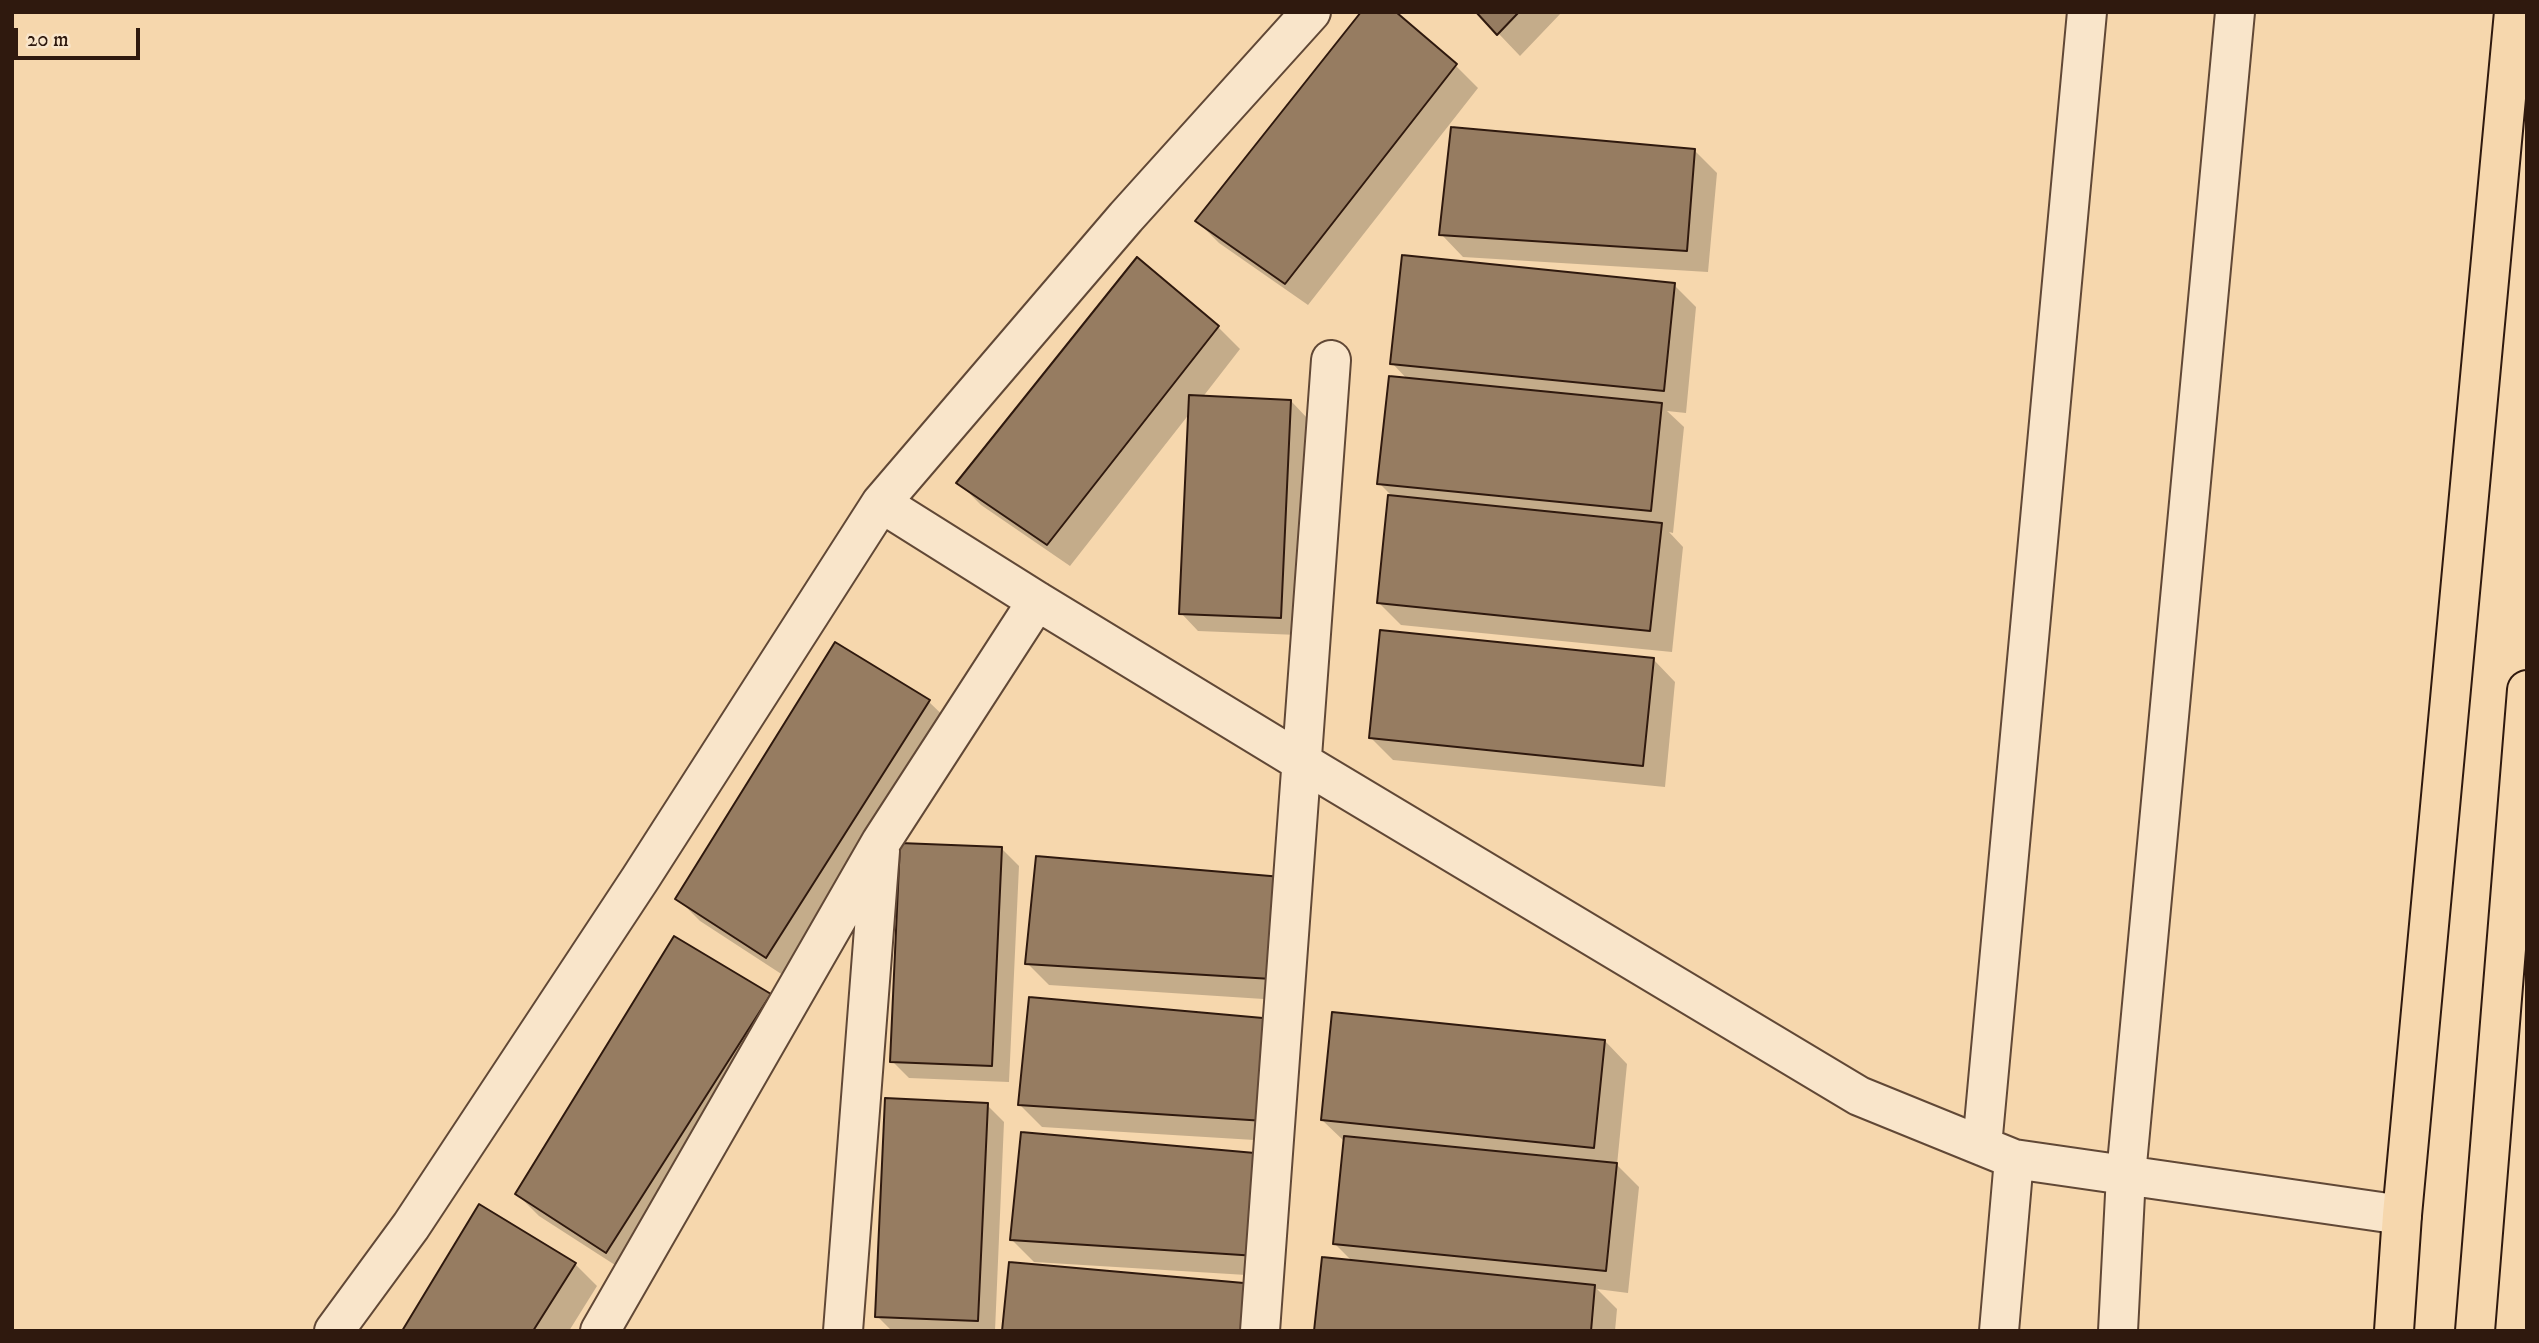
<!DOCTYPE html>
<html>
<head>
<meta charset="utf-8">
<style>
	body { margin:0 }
	#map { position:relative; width:2539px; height:1343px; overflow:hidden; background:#f6d7ad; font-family:"IM FELL DW Pica",serif }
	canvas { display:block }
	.frame { position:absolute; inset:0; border:14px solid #2f190e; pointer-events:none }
	.scale { position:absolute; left:14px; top:28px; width:126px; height:32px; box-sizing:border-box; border:4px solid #2f190e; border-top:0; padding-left:9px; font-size:21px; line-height:24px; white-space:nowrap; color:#2f190e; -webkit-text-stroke:5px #f9e5ca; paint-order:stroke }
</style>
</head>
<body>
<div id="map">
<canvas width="2539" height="1343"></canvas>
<div class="frame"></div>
<div class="scale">20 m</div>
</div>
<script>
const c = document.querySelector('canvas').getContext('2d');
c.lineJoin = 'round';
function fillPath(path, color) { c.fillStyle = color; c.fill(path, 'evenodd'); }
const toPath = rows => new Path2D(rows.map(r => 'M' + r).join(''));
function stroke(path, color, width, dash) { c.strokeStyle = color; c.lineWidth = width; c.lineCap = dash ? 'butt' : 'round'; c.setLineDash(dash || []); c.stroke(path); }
const shadow = toPath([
	[1393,12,1456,66,1478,88,1308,305,1219,243,1197,221],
	[1478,12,1562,12,1520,56],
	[1694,150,1717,173,1708,272,1463,257,1441,234],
	[1674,285,1696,307,1686,413,1667,411,1684,427,1673,533,1669,532,1683,547,1672,652,1401,625,1379,603,1394,498,1379,483,1408,380,1392,363],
	[1218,327,1240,349,1202,398,1291,401,1308,419,1298,635,1198,631,1181,613,1190,413,1070,566,981,505,959,483],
	[835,644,929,702,952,724,789,979,700,921,678,899],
	[1653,659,1675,682,1665,787,1393,760,1371,738],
	[1002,849,1019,866,1009,1082,909,1078,892,1061],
	[1281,879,1294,1001,1049,985,1027,963],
	[769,995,792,1018,629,1274,539,1216,517,1194],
	[1273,1020,1287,1142,1042,1127,1020,1105],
	[1605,1041,1627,1064,1617,1165,1639,1187,1628,1293,1597,1289,1617,1309,1615,1331,1316,1331,1353,1262,1334,1243,1345,1142,1322,1120],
	[987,1105,1004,1122,995,1331,892,1331,877,1316],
	[1266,1156,1279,1277,1034,1262,1012,1240],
	[575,1264,597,1286,569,1331,404,1331]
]);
const building = toPath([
	[1361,12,1396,12,1457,64,1285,284,1195,221,1361,12],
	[1476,12,1519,12,1497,35,1476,12],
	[1451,127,1695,149,1687,251,1439,235,1451,127],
	[1402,255,1675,283,1664,391,1390,364,1402,255],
	[1137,257,1219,326,1047,545,956,483,1137,257],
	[1389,376,1662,403,1651,511,1377,484,1389,376],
	[1189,395,1291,400,1281,618,1179,614,1189,395],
	[1388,495,1662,523,1650,631,1377,603,1388,495],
	[1380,630,1654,658,1643,766,1369,738,1380,630],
	[835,642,930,700,766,958,675,899,835,642],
	[900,843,1002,847,992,1066,890,1062,900,843],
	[1036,856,1282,877,1272,979,1025,964,1036,856],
	[674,936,771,994,606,1253,515,1194,674,936],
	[1029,997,1274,1019,1265,1121,1018,1105,1029,997],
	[1332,1012,1605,1040,1594,1148,1321,1120,1332,1012],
	[885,1098,988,1103,978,1321,875,1317,885,1098],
	[1021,1132,1266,1154,1257,1256,1010,1240,1021,1132],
	[1344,1136,1617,1163,1606,1271,1333,1244,1344,1136],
	[479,1204,576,1263,533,1331,402,1331,479,1204],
	[1322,1257,1595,1285,1591,1331,1314,1331,1322,1257],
	[1009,1262,1255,1284,1250,1331,1002,1331,1009,1262]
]);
const minor = toPath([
	[881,503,1037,601,1300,761,1859,1096,2014,1159,2402,1215],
	[1982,1146,2087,12],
	[334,1331,411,1226,640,879,881,503,1126,217,1311,12],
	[600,1331,881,842,1037,601],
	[843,1331,880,851],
	[1260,1331,1331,360],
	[1999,1331,2014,1159],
	[2118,1331,2126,1175,2235,12]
]);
const highway = toPath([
	[2394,1331,2402,1215,2514,12],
	[2475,1331,2527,690]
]);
fillPath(shadow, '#0003');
fillPath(building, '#967c61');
stroke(building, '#2f190e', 2);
stroke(minor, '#614836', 42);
stroke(highway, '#2f190e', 42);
stroke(minor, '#f9e5ca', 38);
stroke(highway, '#f6d7ad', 38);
</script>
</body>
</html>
